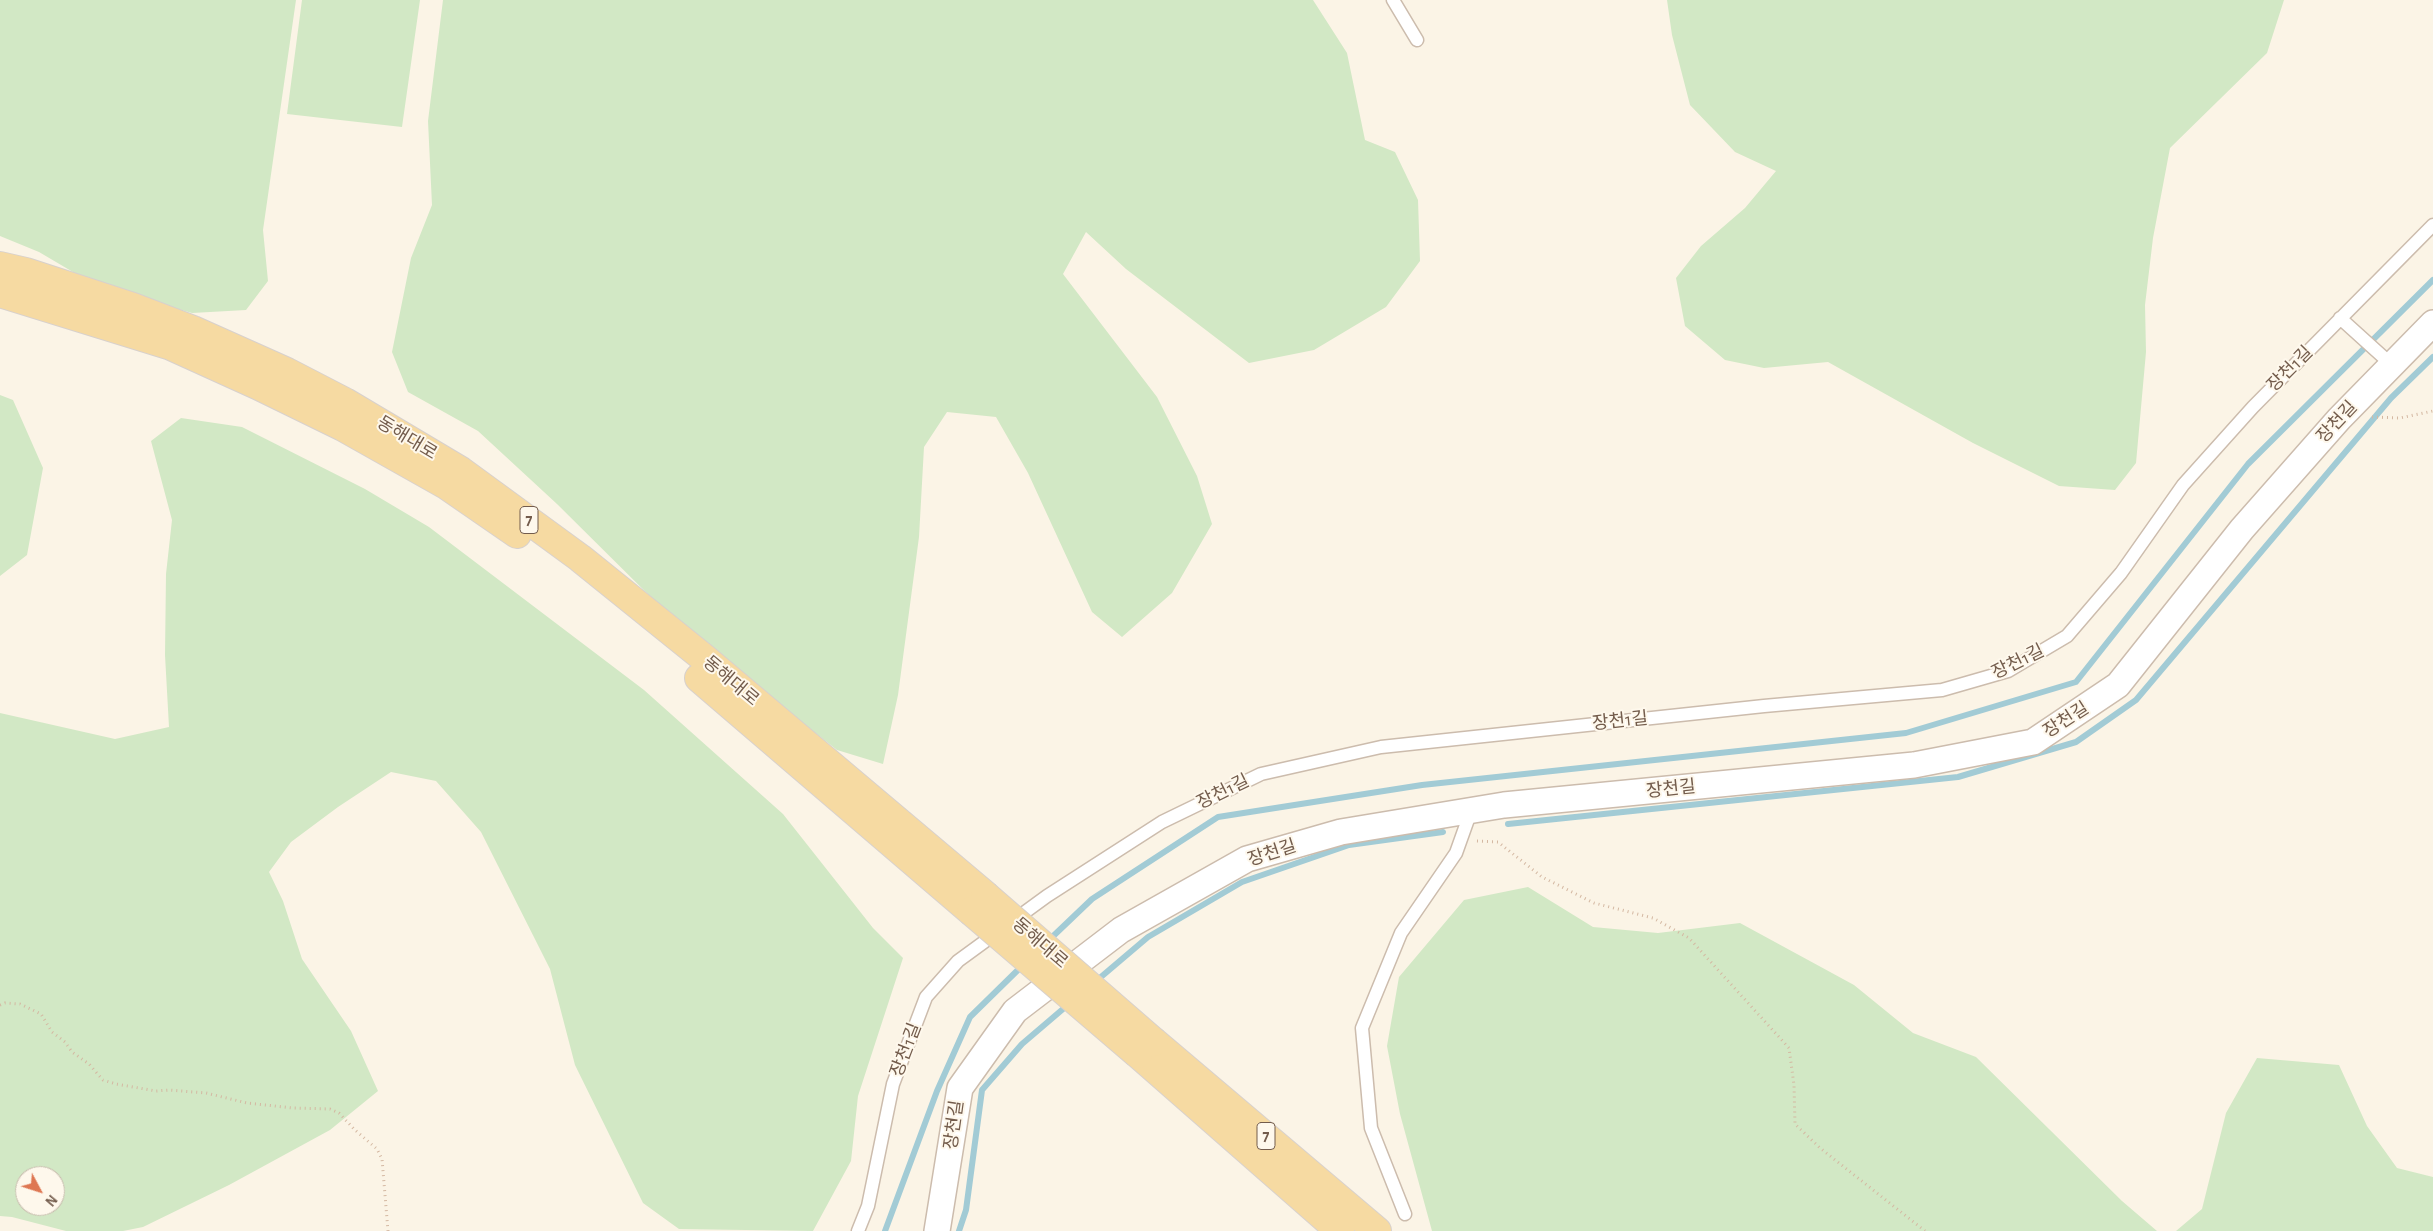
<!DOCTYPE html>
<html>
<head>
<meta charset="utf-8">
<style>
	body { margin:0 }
	#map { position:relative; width:2433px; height:1231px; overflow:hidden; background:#fbf4e6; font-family:"Alegreya Sans",sans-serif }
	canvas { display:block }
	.north { position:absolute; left:15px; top:1166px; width:50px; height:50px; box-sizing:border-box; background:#fef8ec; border:1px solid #c6baac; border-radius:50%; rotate:130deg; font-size:14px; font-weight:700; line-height:20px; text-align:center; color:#735c4c }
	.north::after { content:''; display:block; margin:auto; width:18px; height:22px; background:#de7752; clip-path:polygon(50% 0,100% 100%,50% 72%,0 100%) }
</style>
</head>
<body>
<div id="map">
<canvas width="2433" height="1231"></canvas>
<div class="north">N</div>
</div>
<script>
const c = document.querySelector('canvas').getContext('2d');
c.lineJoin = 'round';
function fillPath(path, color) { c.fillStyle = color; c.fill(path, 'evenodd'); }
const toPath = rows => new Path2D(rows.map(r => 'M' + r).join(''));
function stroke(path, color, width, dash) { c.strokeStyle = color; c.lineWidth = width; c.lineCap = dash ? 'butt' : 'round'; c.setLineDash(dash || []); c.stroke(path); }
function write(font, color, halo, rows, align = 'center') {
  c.font = font + ' "Alegreya Sans","Noto Sans KR",sans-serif'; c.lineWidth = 4; c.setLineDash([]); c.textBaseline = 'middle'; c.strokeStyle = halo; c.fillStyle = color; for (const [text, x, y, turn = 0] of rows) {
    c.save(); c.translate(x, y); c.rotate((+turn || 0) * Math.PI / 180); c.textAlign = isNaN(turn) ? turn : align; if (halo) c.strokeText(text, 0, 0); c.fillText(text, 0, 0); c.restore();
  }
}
const green = toPath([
	[0,0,296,0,263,230,268,281,246,310,192,313,95,285,39,252,0,236],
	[302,0,420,0,402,127,287,114],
	[443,0,1313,0,1347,53,1365,140,1395,152,1418,200,1420,261,1386,307,1314,350,1249,363,1126,269,1086,232,1063,274,1157,397,1197,476,1212,524,1172,593,1122,637,1092,612,1028,473,996,417,947,412,924,447,919,537,898,695,883,764,837,750,681,627,557,504,478,431,408,392,392,352,411,258,432,205,428,121],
	[1667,0,2284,0,2267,53,2170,148,2153,238,2145,305,2146,352,2136,463,2115,490,2059,486,1973,443,1828,362,1764,368,1725,360,1685,326,1676,278,1701,246,1745,208,1776,171,1735,152,1690,105,1672,35],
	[0,395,13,400,43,468,27,555,0,576],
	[181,418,242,427,365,489,429,527,644,690,783,814,873,928,903,958,858,1096,851,1161,813,1231,679,1229,643,1203,575,1065,550,969,481,832,436,781,391,772,338,807,291,842,269,872,283,901,302,959,351,1031,378,1091,330,1130,229,1185,143,1227,123,1231,66,1231,12,1217,0,1216,0,713,115,739,169,727,165,655,166,574,172,520,151,441],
	[25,1176,55,1176,55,1206,25,1206],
	[1528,887,1593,927,1658,933,1740,923,1854,985,1913,1033,1976,1057,2122,1201,2157,1231,1432,1231,1400,1114,1387,1046,1399,977,1464,900],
	[2257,1058,2339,1065,2367,1126,2397,1168,2433,1177,2433,1231,2176,1231,2202,1209,2226,1113]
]);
const stream = toPath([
	[1508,824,1958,777,2076,742,2136,700,2391,398,2433,357],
	[1048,941,1092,899,1218,817,1422,785,1906,733,2076,682,2248,464,2433,280],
	[1095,982,1148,937,1242,882,1349,845,1443,832],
	[885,1231,937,1091,970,1017,1024,964],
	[959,1231,966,1210,982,1090,1022,1044,1070,1003]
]);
const path = toPath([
	[2372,417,2400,418,2433,411],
	[1477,841,1498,842,1542,877,1594,903,1653,918,1689,938,1789,1048,1794,1085,1795,1124,1820,1148,1925,1231],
	[0,1005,5,1003,20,1004,41,1014,52,1032,65,1042,72,1052,89,1064,103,1080,116,1084,156,1091,169,1090,206,1093,247,1103,293,1108,330,1109,339,1113,355,1130,377,1149,382,1159,388,1231]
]);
const lane = toPath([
	[1393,0,1417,40],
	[2340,318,2392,365],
	[1405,1214,1371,1128,1362,1028,1401,933,1456,853,1471,811],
	[858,1231,868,1206,893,1084,926,997,958,961,1047,896,1162,822,1261,774,1381,747,1764,706,1942,690,2008,671,2067,636,2121,573,2183,485,2253,407,2433,225]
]);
const street = toPath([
	[937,1231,960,1088,1015,1011,1121,930,1247,859,1341,832,1504,805,1914,765,2033,742,2118,685,2242,529,2339,419,2433,323]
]);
const primary = toPath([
	[0,266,26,272,133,307,193,330,287,372,345,402,461,471,580,558,704,658,985,895],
	[0,293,171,346,257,385,343,427,446,485,517,534],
	[699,678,971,911],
	[1154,1042,1377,1231],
	[1138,1054,1340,1231]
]);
const primaryBridge = toPath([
	[985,895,1154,1042],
	[971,911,1138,1054]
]);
const shields = [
	[529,520,18],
	[1266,1136,18]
];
const shieldNames = [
	["7",529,520],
	["7",1266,1136]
];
const streetNames = [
	["장천1길",2290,369,-45],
	["장천길",2337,422,-47],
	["동해대로",407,438,31],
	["장천1길",2018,662,-26],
	["동해대로",731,681,40],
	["장천길",2066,720,-33],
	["장천1길",1620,721,-6],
	["장천길",1671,789,-6],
	["장천1길",1223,792,-26],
	["장천길",1272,853,-18],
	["동해대로",1040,943,41],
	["장천1길",906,1050,-69],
	["장천길",954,1125,-82]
];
fillPath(green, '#d2e8c5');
stroke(stream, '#a2cbd5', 6);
stroke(lane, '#ccbcad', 15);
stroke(street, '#ccbcad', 28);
stroke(primary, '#d8d1cd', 30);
stroke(path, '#d4b8a2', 3, [1, 4]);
stroke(lane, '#fff', 12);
stroke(street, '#fff', 25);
stroke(primary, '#f6daa2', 28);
stroke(primaryBridge, '#d8d1cd', 30, []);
stroke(primaryBridge, '#f6daa2', 28);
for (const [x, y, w] of shields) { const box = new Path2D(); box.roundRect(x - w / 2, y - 13.5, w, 27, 4); c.fillStyle = '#fef8ec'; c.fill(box); stroke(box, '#735c4c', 1); }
write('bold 16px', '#735c4c', null, shieldNames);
write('18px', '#735c4c', '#fef8ec', streetNames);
</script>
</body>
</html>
